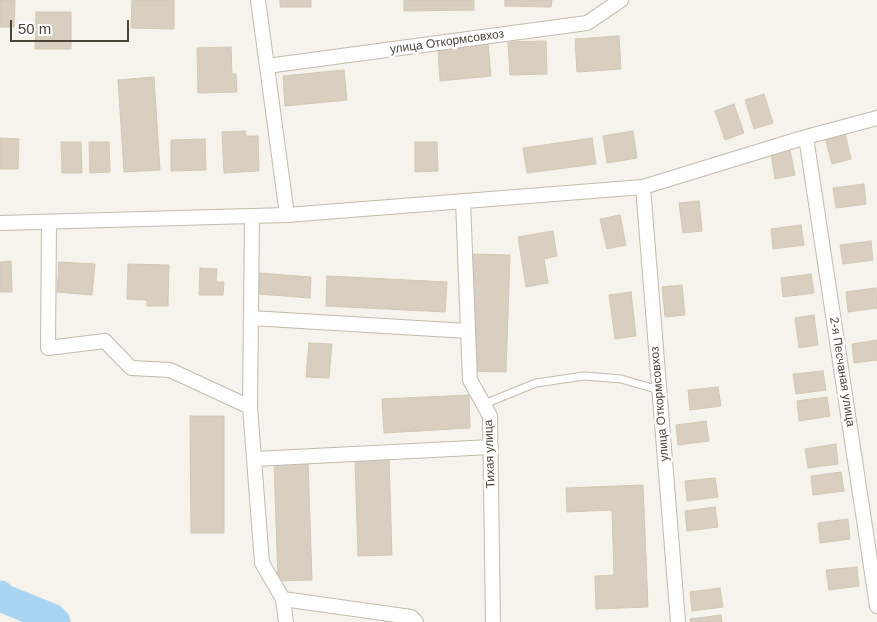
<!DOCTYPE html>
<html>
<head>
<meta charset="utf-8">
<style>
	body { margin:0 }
	#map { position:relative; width:877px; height:622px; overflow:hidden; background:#f6f3ec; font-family:Helvetica,sans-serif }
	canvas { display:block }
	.scale { position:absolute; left:10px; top:20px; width:119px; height:22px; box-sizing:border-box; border:2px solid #4b4439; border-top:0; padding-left:6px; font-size:15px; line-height:18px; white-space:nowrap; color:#4b4439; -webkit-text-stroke:4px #fff; paint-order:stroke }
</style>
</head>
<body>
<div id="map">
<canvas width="877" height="622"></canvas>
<div class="scale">50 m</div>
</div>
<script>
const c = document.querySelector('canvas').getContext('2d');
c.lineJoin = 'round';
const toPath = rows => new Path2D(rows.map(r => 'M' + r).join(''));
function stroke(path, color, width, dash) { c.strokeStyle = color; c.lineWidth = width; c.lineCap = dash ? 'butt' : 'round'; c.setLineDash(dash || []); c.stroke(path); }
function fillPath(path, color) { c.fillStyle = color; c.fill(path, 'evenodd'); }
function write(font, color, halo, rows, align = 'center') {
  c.font = font + ' Helvetica,sans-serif'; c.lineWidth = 5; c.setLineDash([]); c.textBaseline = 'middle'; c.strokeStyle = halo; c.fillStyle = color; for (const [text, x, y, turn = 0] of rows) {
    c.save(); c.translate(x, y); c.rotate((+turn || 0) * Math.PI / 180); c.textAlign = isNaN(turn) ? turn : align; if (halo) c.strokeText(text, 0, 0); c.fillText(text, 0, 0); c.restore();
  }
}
const river = toPath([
	[0,595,2,598,52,618,56,622]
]);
const building = toPath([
	[0,0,15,0,14,27,0,27,0,0],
	[132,0,174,0,174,29,131,28,132,0],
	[280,0,311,0,311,7,280,7,280,0],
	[404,0,474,0,474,10,404,11,404,0],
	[505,0,552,0,551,7,505,6,505,0],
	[36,12,71,12,71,49,35,49,36,12],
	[619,36,621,69,577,72,575,39,619,36],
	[546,41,547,74,510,75,508,42,546,41],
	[488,44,491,76,440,81,438,49,488,44],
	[231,47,232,74,236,74,237,92,198,93,197,48,231,47],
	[344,70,347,100,285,106,283,76,344,70],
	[154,77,160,170,124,172,118,80,154,77],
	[764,94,773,123,754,129,745,100,764,94],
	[734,104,744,133,725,140,715,111,734,104],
	[844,129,851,159,832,164,824,134,844,129],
	[245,131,246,136,258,136,259,171,224,173,222,132,245,131],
	[633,131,637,158,607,163,603,136,633,131],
	[0,138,19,139,18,169,0,169,0,138],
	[592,138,596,164,527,173,523,148,592,138],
	[205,139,206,170,171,171,171,140,205,139],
	[61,142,81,142,82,173,62,173,61,142],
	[89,142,109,142,110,172,90,173,89,142],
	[415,142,437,142,438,171,415,172,415,142],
	[789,145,795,175,775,179,770,148,789,145],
	[864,184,866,204,836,208,833,188,864,184],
	[699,201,702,231,683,233,679,203,699,201],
	[620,215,626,245,607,249,600,219,620,215],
	[801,225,804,245,773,249,771,229,801,225],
	[553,231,557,256,544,259,548,283,526,287,518,237,553,231],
	[871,241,873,260,843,264,840,245,871,241],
	[470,254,510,255,506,372,466,371,470,254],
	[11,261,12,292,0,292,0,262,11,261],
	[59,262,95,264,92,295,57,292,59,262],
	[128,264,169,265,168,306,147,306,147,300,127,299,128,264],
	[200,268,217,269,216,282,224,282,223,295,199,295,200,268],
	[260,273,311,277,310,298,259,294,260,273],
	[811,274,814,293,783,297,781,278,811,274],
	[327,276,447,282,445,312,326,306,327,276],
	[682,285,685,315,665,317,662,287,682,285],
	[876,288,877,308,848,312,846,292,876,288],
	[631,292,636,336,615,339,609,295,631,292],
	[814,315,818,345,799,348,795,318,814,315],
	[877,340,877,360,854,363,852,344,877,340],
	[309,343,332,344,329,378,306,377,309,343],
	[823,371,826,390,796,394,793,374,823,371],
	[718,387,721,406,690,410,688,390,718,387],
	[469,395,470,428,384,433,382,399,469,395],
	[827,397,830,416,799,421,797,401,827,397],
	[190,416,224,416,224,533,191,533,190,416],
	[706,421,709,441,678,445,676,425,706,421],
	[836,444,838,464,808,468,805,449,836,444],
	[389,459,392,555,358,556,355,460,389,459],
	[308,461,312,580,278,581,274,462,308,461],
	[841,472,844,491,813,495,811,476,841,472],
	[715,478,718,497,687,501,685,481,715,478],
	[643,485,648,607,596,609,595,576,614,575,612,510,567,512,566,488,643,485],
	[715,507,718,527,687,531,685,511,715,507],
	[848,519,850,539,820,543,818,523,848,519],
	[857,567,859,586,829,590,826,570,857,567],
	[720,588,723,607,692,611,690,592,720,588],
	[721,615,722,622,691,622,690,619,721,615]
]);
const lane = toPath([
	[484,404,536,383,584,376,621,379,659,390]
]);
const street = toPath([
	[258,0,287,215],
	[267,66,587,23,621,0],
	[806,137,877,606],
	[643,187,678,622],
	[463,201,470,380,490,416,493,622],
	[252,216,250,407,262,563,283,599],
	[49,222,48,348,105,341,131,368,170,370,250,407],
	[0,223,287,215,643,187,806,137,877,118],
	[251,318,468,331],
	[255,459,491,447],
	[286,622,283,599,411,617,416,622]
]);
const streetNames = [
	["улица Откормсовхоз",447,42,-8],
	["2-я Песчаная улица",842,372,81],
	["улица Откормсовхоз",660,404,-95],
	["Тихая улица",490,454,-92]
];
stroke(river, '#a9d4f2', 29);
fillPath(building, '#d8cfc1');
stroke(building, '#d3c7b4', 1);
stroke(lane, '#c2bbae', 9);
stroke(street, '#c2bbae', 16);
stroke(lane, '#fff', 7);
stroke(street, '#fff', 14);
write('12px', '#4b4439', '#fff', streetNames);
</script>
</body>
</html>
